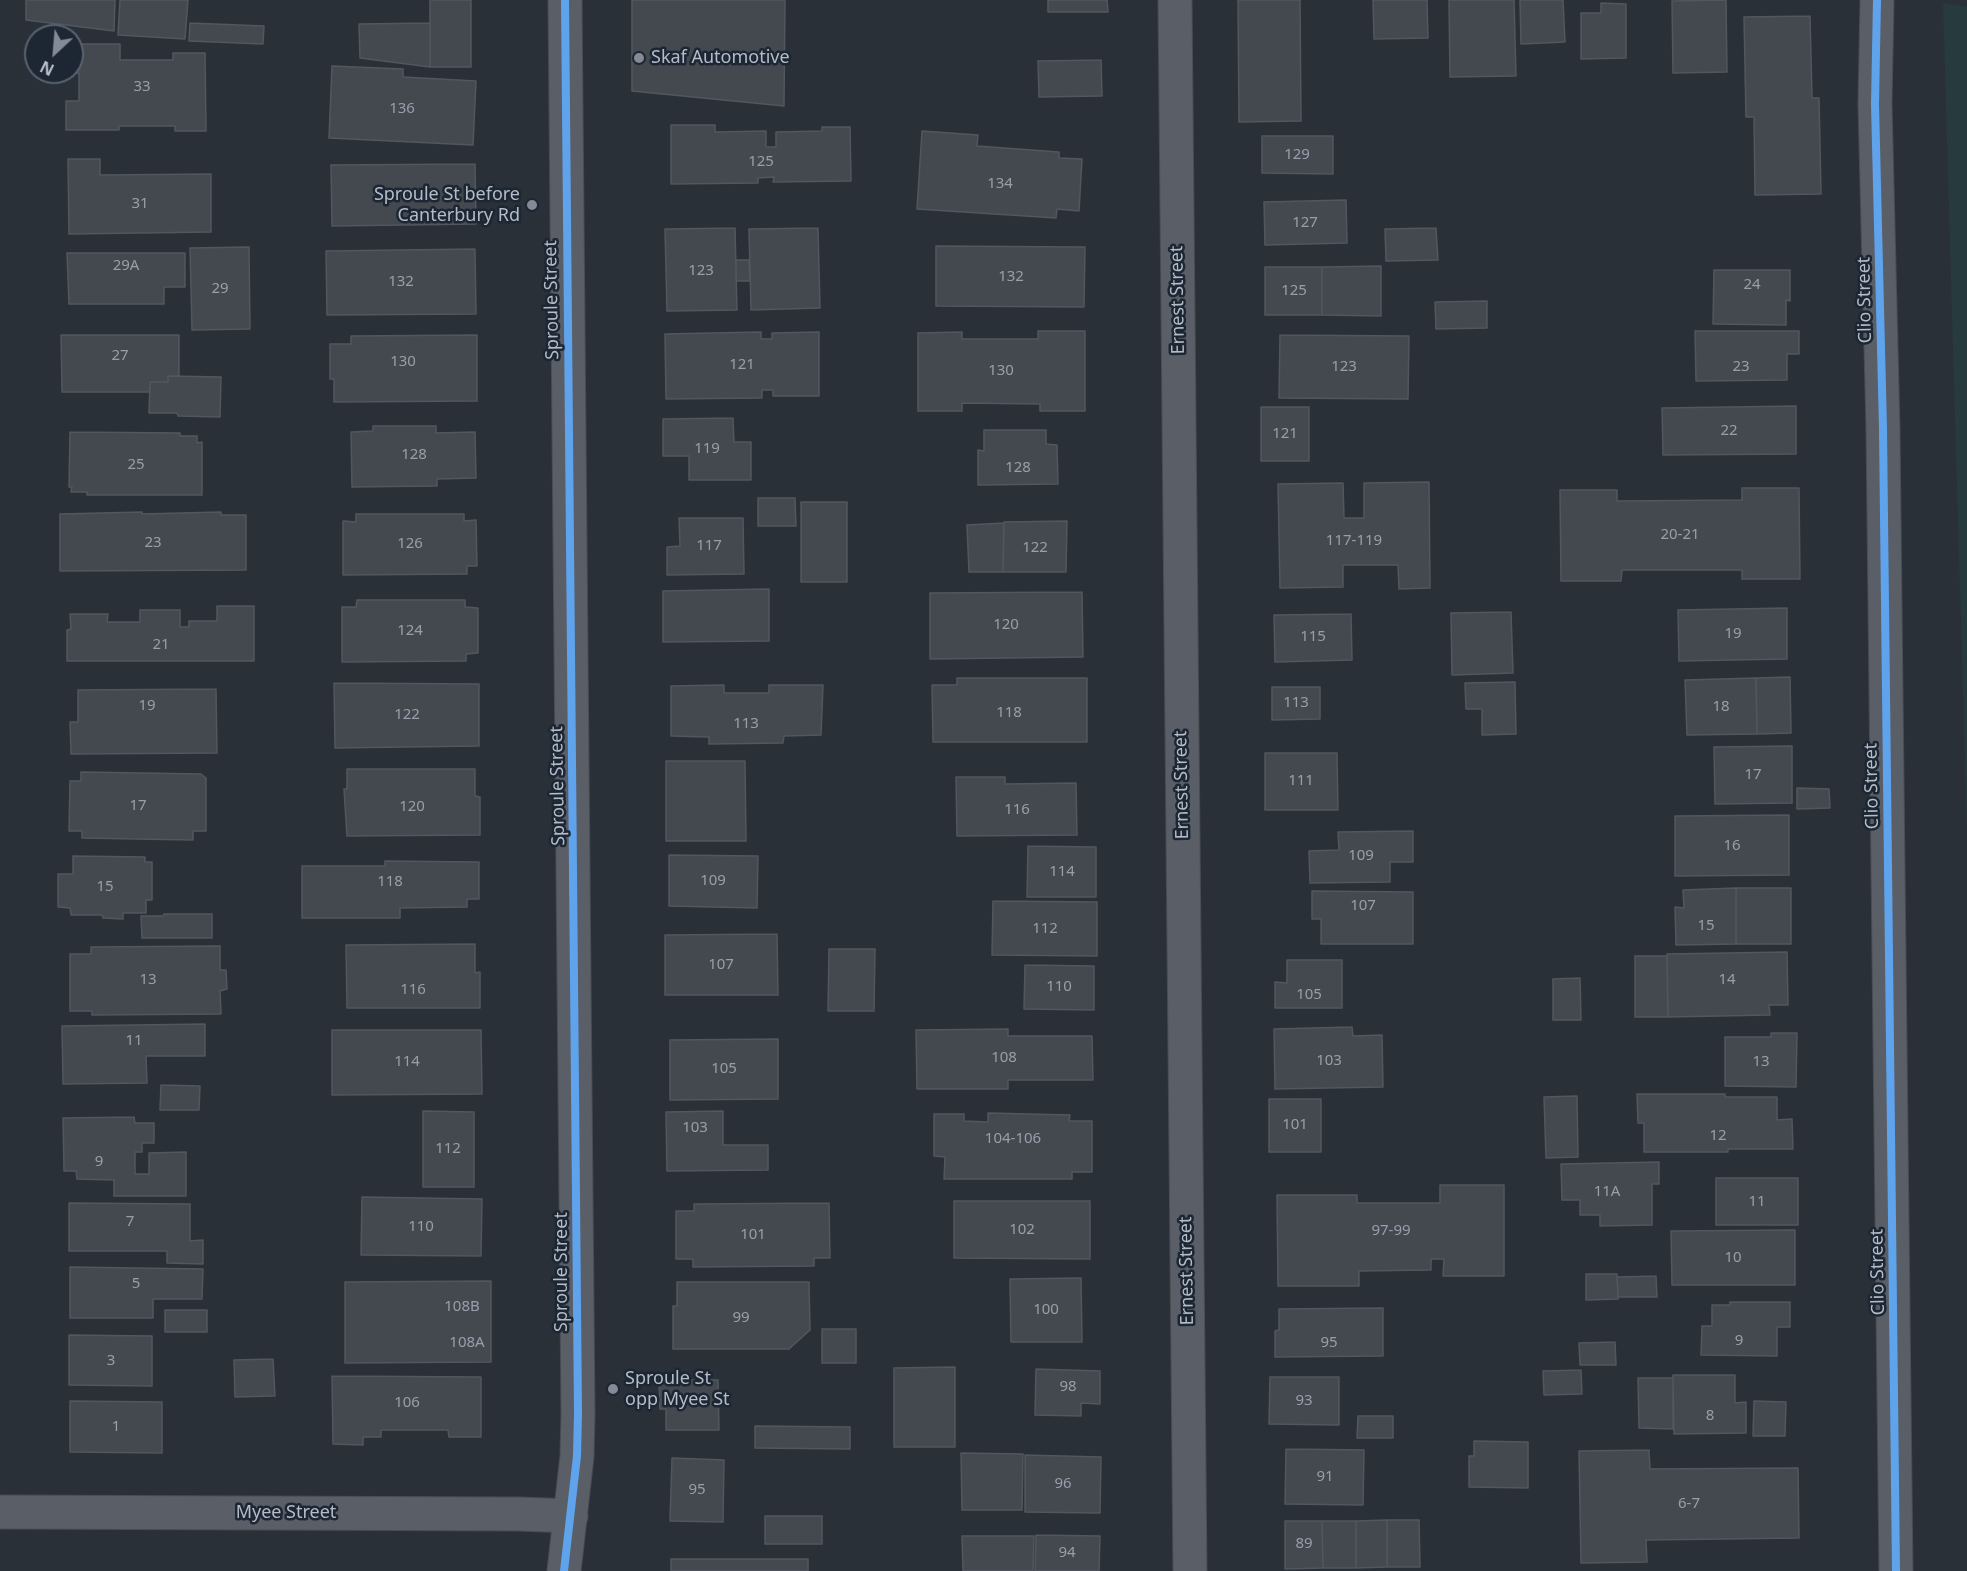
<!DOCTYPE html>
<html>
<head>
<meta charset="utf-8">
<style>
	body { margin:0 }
	#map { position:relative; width:1967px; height:1571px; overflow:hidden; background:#2a3038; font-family:"Noto Sans",sans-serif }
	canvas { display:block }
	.north { position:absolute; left:24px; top:24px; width:60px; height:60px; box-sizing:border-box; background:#1d2633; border:2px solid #59626f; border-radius:50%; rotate:206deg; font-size:16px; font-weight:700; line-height:24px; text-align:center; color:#b4bcc9 }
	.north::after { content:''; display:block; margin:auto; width:21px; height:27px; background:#848b96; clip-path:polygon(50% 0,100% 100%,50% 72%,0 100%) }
</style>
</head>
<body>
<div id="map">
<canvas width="1967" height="1571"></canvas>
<div class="north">N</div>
</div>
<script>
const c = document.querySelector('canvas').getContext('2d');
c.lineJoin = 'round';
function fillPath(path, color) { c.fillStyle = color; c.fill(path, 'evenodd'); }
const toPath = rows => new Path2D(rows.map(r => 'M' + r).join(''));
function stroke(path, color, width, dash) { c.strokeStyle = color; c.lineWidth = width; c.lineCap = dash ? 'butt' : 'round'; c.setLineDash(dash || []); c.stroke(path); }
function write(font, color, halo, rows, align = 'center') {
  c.font = font + ' "Noto Sans",sans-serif'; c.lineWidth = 5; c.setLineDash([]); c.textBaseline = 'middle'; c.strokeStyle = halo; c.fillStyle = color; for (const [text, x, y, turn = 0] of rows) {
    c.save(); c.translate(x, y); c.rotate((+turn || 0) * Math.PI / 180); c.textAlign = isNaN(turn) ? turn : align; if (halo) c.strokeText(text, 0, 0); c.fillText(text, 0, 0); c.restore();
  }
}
const green = toPath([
	[1943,3,1967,7,1967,832]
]);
const building = toPath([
	[26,0,115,0,114,31,26,20,26,0],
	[120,0,188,0,185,39,118,35,120,0],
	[430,0,471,0,471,67,430,67,430,0],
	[632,0,785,0,784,106,632,91,632,0],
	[1048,0,1107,0,1108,12,1048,12,1048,0],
	[1238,0,1300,0,1301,121,1239,122,1238,0],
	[1373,0,1427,0,1428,38,1374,39,1373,0],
	[1449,0,1514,0,1516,76,1450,77,1449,0],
	[1520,0,1563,0,1565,42,1521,44,1520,0],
	[1726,0,1727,72,1673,73,1672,1,1726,0],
	[1601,3,1626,4,1626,58,1581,59,1581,13,1601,13,1601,3],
	[1810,16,1812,98,1819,98,1821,194,1755,195,1754,117,1746,117,1744,17,1810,16],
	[190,23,264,26,263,44,189,41,190,23],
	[430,23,430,67,360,58,359,24,430,23],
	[72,44,120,44,120,60,173,60,173,53,205,53,206,131,175,131,175,126,119,126,119,130,66,130,66,101,79,101,79,73,66,73,72,72,72,44],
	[1101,60,1102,96,1039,97,1038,61,1101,60],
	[332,66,403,69,403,77,476,81,473,145,329,138,332,66],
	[671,125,715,125,715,132,766,131,766,147,776,147,776,132,822,131,822,127,850,127,851,181,773,182,774,177,758,178,758,183,671,184,671,125],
	[922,131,978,135,977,146,1059,152,1059,158,1082,159,1079,211,1057,209,1056,218,917,209,922,131],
	[1262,136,1333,136,1333,174,1262,173,1262,136],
	[68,159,100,159,100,175,211,174,211,232,69,234,68,159],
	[475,164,476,224,332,226,331,165,475,164],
	[1346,200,1347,243,1265,245,1264,202,1346,200],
	[735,228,737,310,667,311,665,229,735,228],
	[818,228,820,308,751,310,749,229,818,228],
	[1436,228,1438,260,1386,261,1385,229,1436,228],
	[936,246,1085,247,1084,307,936,306,936,246],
	[249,247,250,329,192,330,190,248,249,247],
	[475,249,476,314,327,315,326,251,475,249],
	[67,253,185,253,185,287,164,287,164,304,69,304,67,253],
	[736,260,749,260,750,281,736,281,736,260],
	[1381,266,1381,316,1322,315,1322,267,1381,266],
	[1265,267,1322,267,1322,315,1265,315,1265,267],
	[1714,270,1790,270,1790,301,1786,300,1786,325,1713,324,1714,270],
	[1487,301,1487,328,1436,329,1435,302,1487,301],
	[1038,331,1085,331,1085,411,1040,411,1040,404,962,403,962,411,918,411,918,333,962,332,962,339,1038,339,1038,331],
	[1695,331,1799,331,1799,354,1787,354,1787,380,1696,381,1695,331],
	[761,332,761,339,772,339,772,333,819,332,819,396,773,396,773,390,762,390,762,398,666,399,665,334,761,332],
	[61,335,179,335,179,376,168,376,168,382,150,382,150,392,62,392,61,335],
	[477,335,477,401,334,402,334,379,330,379,330,344,351,344,351,336,477,335],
	[1280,335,1409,336,1408,399,1279,398,1280,335],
	[168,376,221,377,220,417,178,416,177,413,149,413,150,382,168,382,168,376],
	[1796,406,1796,454,1663,455,1662,408,1796,406],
	[1261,407,1309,407,1309,461,1261,461,1261,407],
	[733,418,734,442,751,442,751,480,689,480,689,456,663,456,663,419,733,418],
	[373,426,436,426,436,433,475,432,476,478,437,479,437,486,352,487,351,432,373,431,373,426],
	[984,430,1046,430,1046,444,1057,445,1058,484,978,485,978,450,984,451,984,430],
	[70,432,180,433,180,436,197,436,197,443,202,442,202,495,87,495,87,492,71,492,72,487,69,487,70,432],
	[1429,482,1430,588,1399,589,1398,565,1343,565,1343,587,1280,588,1278,484,1343,483,1344,518,1364,518,1364,483,1429,482],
	[1742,488,1799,488,1800,579,1742,579,1742,570,1622,570,1621,581,1561,581,1560,490,1617,490,1617,501,1742,500,1742,488],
	[758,498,795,498,796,526,758,526,758,498],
	[801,502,847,502,847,582,801,582,801,502],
	[142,512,142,514,221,512,221,515,246,515,246,570,60,571,60,514,142,512],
	[356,514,464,514,464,521,476,520,477,566,467,566,467,574,343,575,343,521,356,522,356,514],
	[679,518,743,518,744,574,667,575,667,547,680,546,679,518],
	[1067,521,1066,572,1003,572,1004,522,1067,521],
	[1004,523,1003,572,969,572,967,525,1004,523],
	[769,589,769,641,663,642,663,591,769,589],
	[1082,592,1083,657,930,659,930,593,1082,592],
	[357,600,465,600,465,607,478,608,478,653,466,654,466,661,342,662,342,607,356,607,357,600],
	[217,606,254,606,254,661,67,661,67,630,71,629,70,614,108,614,107,622,140,622,140,610,180,610,180,627,189,627,189,621,217,621,217,606],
	[1787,608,1787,659,1679,661,1678,610,1787,608],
	[1511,612,1513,673,1452,675,1451,613,1511,612],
	[1351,614,1352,660,1275,662,1274,615,1351,614],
	[1790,677,1791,733,1757,734,1756,678,1790,677],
	[957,678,1087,678,1087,742,933,742,932,685,957,685,957,678],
	[1756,678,1757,734,1687,735,1685,680,1756,678],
	[1515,682,1516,734,1482,735,1482,709,1466,709,1465,683,1515,682],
	[334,683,479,684,479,746,335,748,334,683],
	[724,685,724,693,769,693,769,685,823,685,821,735,784,736,783,743,709,744,709,737,671,736,671,686,724,685],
	[1272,687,1320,687,1320,719,1272,720,1272,687],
	[216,689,217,753,71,754,70,722,78,722,78,690,216,689],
	[1792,746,1792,803,1715,804,1714,747,1792,746],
	[1265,753,1337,753,1338,810,1265,810,1265,753],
	[666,761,745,761,746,841,666,841,666,761],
	[347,769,475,769,475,796,480,797,480,835,347,836,344,789,347,789,347,769],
	[81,772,201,774,206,778,206,831,193,831,193,840,82,838,82,831,69,831,70,781,81,781,81,772],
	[956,777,1005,777,1005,784,1076,783,1077,835,957,836,956,777],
	[1797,788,1829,789,1830,808,1797,809,1797,788],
	[1789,815,1789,875,1675,876,1675,816,1789,815],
	[1413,831,1413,862,1390,862,1390,882,1310,883,1309,851,1339,850,1338,832,1413,831],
	[1028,846,1096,847,1096,897,1027,897,1028,846],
	[669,855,758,856,757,908,669,906,669,855],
	[73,856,145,857,145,862,152,862,152,900,146,900,146,913,123,913,123,919,103,918,102,915,71,915,70,908,58,907,58,874,73,874,73,856],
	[385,861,479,862,479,899,467,899,467,907,400,908,400,918,302,918,302,866,385,866,385,861],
	[1736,888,1791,888,1791,944,1736,944,1736,888],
	[1736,888,1736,944,1676,945,1675,907,1684,908,1683,890,1736,888],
	[1312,891,1413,892,1413,944,1321,944,1321,919,1312,919,1312,891],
	[993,901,1097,902,1097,956,992,955,993,901],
	[164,914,212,914,212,938,142,938,141,916,163,916,164,914],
	[777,934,778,995,665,995,665,935,777,934],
	[475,944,475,973,480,972,480,1008,347,1008,346,945,475,944],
	[220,946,220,970,226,970,227,989,220,991,221,1014,92,1015,92,1011,70,1011,70,954,91,954,91,947,220,946],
	[829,949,875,949,874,1011,828,1011,829,949],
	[1787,952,1788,1005,1769,1005,1770,1015,1668,1017,1667,954,1787,952],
	[1635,956,1667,956,1668,1017,1635,1017,1635,956],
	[1287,960,1342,960,1342,1008,1275,1008,1275,982,1287,983,1287,960],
	[1025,965,1094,966,1094,1010,1024,1009,1025,965],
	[1580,978,1581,1020,1553,1020,1553,979,1580,978],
	[205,1024,205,1056,146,1056,147,1083,63,1084,62,1026,205,1024],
	[1352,1027,1353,1036,1382,1035,1383,1087,1275,1089,1274,1029,1352,1027],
	[1008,1029,1008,1036,1092,1036,1093,1080,1008,1080,1008,1089,917,1089,916,1030,1008,1029],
	[332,1030,481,1030,482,1094,332,1095,332,1030],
	[1771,1033,1797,1033,1796,1087,1725,1086,1725,1037,1771,1037,1771,1033],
	[778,1039,778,1099,670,1100,670,1040,778,1039],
	[161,1085,200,1086,199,1110,160,1110,161,1085],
	[1637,1094,1725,1094,1725,1097,1777,1097,1777,1120,1792,1119,1793,1149,1728,1149,1728,1152,1644,1152,1644,1123,1638,1123,1637,1094],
	[1577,1096,1578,1157,1546,1158,1544,1097,1577,1096],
	[1269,1099,1321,1099,1321,1152,1269,1152,1269,1099],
	[423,1111,474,1112,474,1187,423,1187,423,1111],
	[723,1111,723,1145,768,1145,768,1170,667,1171,666,1112,723,1111],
	[988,1113,1070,1115,1069,1121,1092,1121,1092,1172,1072,1172,1072,1179,944,1179,945,1157,934,1156,934,1114,964,1114,964,1121,988,1122,988,1113],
	[134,1117,135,1123,154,1123,154,1143,142,1143,142,1152,135,1152,135,1174,149,1174,149,1153,186,1152,186,1196,114,1196,114,1180,77,1179,76,1171,64,1171,63,1118,134,1117],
	[1659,1162,1659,1184,1652,1184,1652,1225,1600,1226,1600,1215,1580,1215,1580,1200,1562,1200,1561,1164,1659,1162],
	[1716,1178,1798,1178,1798,1225,1716,1225,1716,1178],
	[1440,1185,1504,1185,1504,1276,1443,1276,1444,1259,1431,1259,1431,1270,1359,1271,1359,1286,1278,1286,1277,1195,1357,1195,1357,1203,1440,1203,1440,1185],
	[362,1197,482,1199,481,1256,361,1255,362,1197],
	[954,1201,1090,1201,1090,1259,954,1258,954,1201],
	[69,1203,190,1204,190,1241,203,1240,203,1264,167,1263,167,1251,69,1251,69,1203],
	[829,1203,830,1258,814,1258,814,1266,693,1267,693,1259,676,1259,676,1211,694,1211,694,1204,829,1203],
	[1795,1230,1795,1285,1672,1285,1671,1231,1795,1230],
	[70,1267,203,1269,202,1299,153,1299,153,1318,70,1318,70,1267],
	[1586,1274,1617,1274,1618,1299,1586,1300,1586,1274],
	[1656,1276,1657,1297,1618,1297,1617,1277,1656,1276],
	[1081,1278,1082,1342,1011,1342,1010,1279,1081,1278],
	[491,1281,491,1362,345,1363,345,1282,491,1281],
	[677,1282,809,1282,810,1330,789,1349,673,1349,673,1306,677,1306,677,1282],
	[1730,1302,1790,1302,1790,1327,1777,1327,1777,1356,1701,1355,1702,1326,1712,1326,1712,1305,1730,1305,1730,1302],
	[1383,1308,1383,1356,1275,1357,1275,1331,1279,1330,1279,1309,1383,1308],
	[165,1310,207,1310,207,1332,165,1332,165,1310],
	[822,1329,856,1329,856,1363,822,1363,822,1329],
	[69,1335,152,1336,152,1386,69,1385,69,1335],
	[1615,1342,1616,1365,1580,1365,1579,1343,1615,1342],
	[273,1359,275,1396,235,1397,234,1360,273,1359],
	[955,1367,955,1447,894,1447,894,1368,955,1367],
	[1036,1369,1100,1371,1100,1404,1081,1403,1081,1416,1035,1415,1036,1369],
	[1581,1370,1582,1394,1544,1395,1543,1371,1581,1370],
	[1673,1375,1735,1375,1735,1403,1746,1402,1746,1433,1674,1434,1673,1375],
	[332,1376,481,1377,481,1437,449,1437,448,1430,381,1430,381,1437,363,1437,363,1445,333,1444,332,1376],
	[1270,1377,1339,1377,1339,1425,1269,1424,1270,1377],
	[1638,1378,1673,1378,1673,1429,1639,1428,1638,1378],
	[659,1380,718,1380,719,1430,666,1430,666,1409,660,1409,659,1380],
	[70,1401,162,1402,162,1453,70,1452,70,1401],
	[1754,1401,1786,1402,1785,1436,1753,1436,1754,1401],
	[1358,1416,1393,1416,1393,1438,1357,1438,1358,1416],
	[755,1426,850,1427,850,1449,755,1448,755,1426],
	[1474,1441,1528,1442,1528,1488,1469,1487,1469,1456,1474,1456,1474,1441],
	[1286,1449,1364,1450,1363,1505,1285,1504,1286,1449],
	[1649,1450,1650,1469,1798,1468,1799,1538,1646,1540,1647,1562,1581,1563,1579,1451,1649,1450],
	[961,1453,1023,1454,1022,1510,962,1510,961,1453],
	[1025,1455,1101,1457,1100,1513,1025,1512,1025,1455],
	[672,1458,724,1460,723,1522,670,1521,672,1458],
	[765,1516,822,1516,822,1544,765,1544,765,1516],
	[1387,1520,1387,1567,1356,1568,1356,1521,1387,1520],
	[1387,1520,1419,1520,1420,1567,1387,1567,1387,1520],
	[1285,1521,1322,1521,1323,1568,1285,1569,1285,1521],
	[1322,1521,1356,1521,1356,1568,1323,1568,1322,1521],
	[1036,1535,1100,1536,1099,1571,1035,1571,1036,1535],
	[962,1536,1034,1536,1033,1571,963,1571,962,1536],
	[671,1559,808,1559,808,1571,671,1571,671,1559]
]);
const minor = toPath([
	[1175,0,1190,1571],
	[1877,0,1875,104,1883,429,1896,1571],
	[0,1512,519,1514,571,1516],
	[564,1571,577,1456,578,1413,565,0]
]);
const cycleway = toPath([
	[1877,0,1875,104,1883,429,1896,1571],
	[564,1571,577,1456,578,1413,565,0]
]);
const markers = [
	[639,58,6,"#848b96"],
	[532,205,6,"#848b96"],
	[613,1389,6,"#848b96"]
];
const numberNames = [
	["33",142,87],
	["136",402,109],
	["129",1297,155],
	["125",761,162],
	["134",1000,184],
	["31",140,204],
	["127",1305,223],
	["29A",126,266],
	["123",701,271],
	["132",1011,277],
	["132",401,282],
	["24",1752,285],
	["29",220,289],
	["125",1294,291],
	["27",120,356],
	["130",403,362],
	["121",742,365],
	["123",1344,367],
	["23",1741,367],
	["130",1001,371],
	["22",1729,431],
	["121",1285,434],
	["119",707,449],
	["128",414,455],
	["25",136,465],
	["128",1018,468],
	["20-21",1680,535],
	["117-119",1354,541],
	["23",153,543],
	["126",410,544],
	["117",709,546],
	["122",1035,548],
	["120",1006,625],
	["124",410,631],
	["19",1733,634],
	["115",1313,637],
	["21",161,645],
	["113",1296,703],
	["19",147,706],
	["18",1721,707],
	["118",1009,713],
	["122",407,715],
	["113",746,724],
	["17",1753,775],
	["111",1301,781],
	["17",138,806],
	["120",412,807],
	["116",1017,810],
	["16",1732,846],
	["109",1361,856],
	["114",1062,872],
	["109",713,881],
	["118",390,882],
	["15",105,887],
	["107",1363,906],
	["15",1706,926],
	["112",1045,929],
	["107",721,965],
	["13",148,980],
	["14",1727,980],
	["110",1059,987],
	["116",413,990],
	["105",1309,995],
	["11",134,1041],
	["108",1004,1058],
	["103",1329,1061],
	["114",407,1062],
	["13",1761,1062],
	["105",724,1069],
	["101",1295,1125],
	["103",695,1128],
	["12",1718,1136],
	["104-106",1013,1139],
	["112",448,1149],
	["9",99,1162],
	["11A",1607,1192],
	["11",1757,1202],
	["7",130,1222],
	["110",421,1227],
	["102",1022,1230],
	["97-99",1391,1231],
	["101",753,1235],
	["10",1733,1258],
	["5",136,1284],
	["108B",462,1307],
	["100",1046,1310],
	["99",741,1318],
	["9",1739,1341],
	["108A",467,1343],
	["95",1329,1343],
	["3",111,1361],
	["98",1068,1387],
	["93",1304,1401],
	["106",407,1403],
	["8",1710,1416],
	["1",116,1427],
	["91",1325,1477],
	["96",1063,1484],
	["95",697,1490],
	["6-7",1689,1504],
	["89",1304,1544],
	["94",1067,1553]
];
const poiNames = [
	["Skaf Automotive",651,58],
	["Sproule St before",520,195,"right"],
	["Canterbury Rd",520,216,"right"],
	["Sproule St",625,1379],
	["opp Myee St",625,1400]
];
const streetNames = [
	["Sproule Street",552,300,-91],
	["Ernest Street",1178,300,-91],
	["Clio Street",1865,300,-91],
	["Ernest Street",1182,785,-91],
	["Sproule Street",558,786,-91],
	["Clio Street",1872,786,-91],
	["Ernest Street",1187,1271,-91],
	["Sproule Street",562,1272,-90],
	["Clio Street",1878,1272,-91],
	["Myee Street",286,1513]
];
fillPath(green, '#273a3e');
fillPath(building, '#444950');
stroke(building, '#52575f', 1.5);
stroke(minor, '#484c53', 35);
stroke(minor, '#5a5e66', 33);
stroke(cycleway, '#60a3ed', 8);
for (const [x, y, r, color] of markers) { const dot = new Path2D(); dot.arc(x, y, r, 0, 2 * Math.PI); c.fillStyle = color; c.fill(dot); stroke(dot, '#1d2633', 2); }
write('15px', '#989fab', null, numberNames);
write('18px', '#b4bcc9', '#1d2633', poiNames, 'left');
write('18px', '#b4bcc9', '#1d2633', streetNames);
</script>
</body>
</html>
